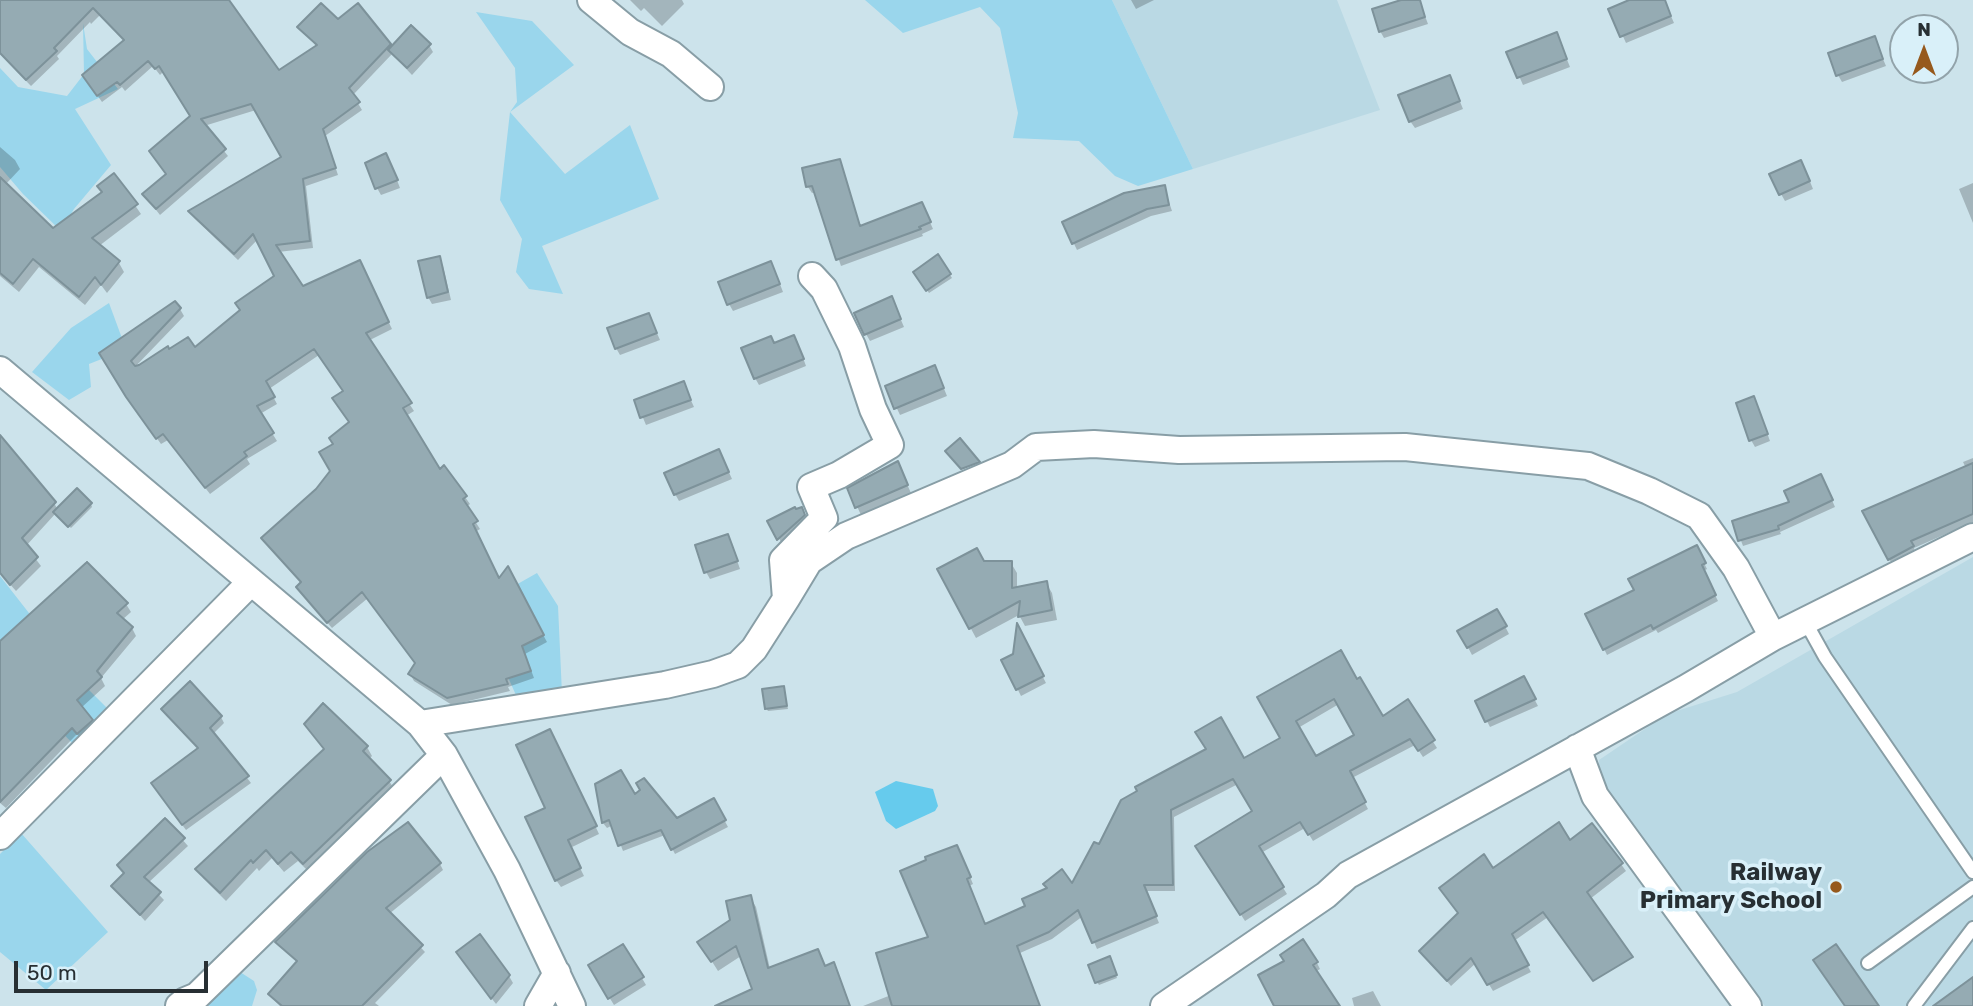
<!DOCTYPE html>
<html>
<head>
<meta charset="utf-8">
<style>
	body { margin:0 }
	#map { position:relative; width:1973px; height:1006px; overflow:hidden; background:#cce3eb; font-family:Rubik,sans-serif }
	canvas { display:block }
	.north { position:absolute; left:1889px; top:14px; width:70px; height:70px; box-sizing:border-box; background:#d9f0f9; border:2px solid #92a3aa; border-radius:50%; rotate:0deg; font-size:19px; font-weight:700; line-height:28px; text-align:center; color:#272f33 }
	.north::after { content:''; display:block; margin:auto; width:24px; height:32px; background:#96591d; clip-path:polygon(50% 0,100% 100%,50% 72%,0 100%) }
	.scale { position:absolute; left:14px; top:961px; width:194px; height:32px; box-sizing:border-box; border:4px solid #272f33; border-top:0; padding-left:9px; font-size:21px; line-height:24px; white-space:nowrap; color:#272f33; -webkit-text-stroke:5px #d9f0f9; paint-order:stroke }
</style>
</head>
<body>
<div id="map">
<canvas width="1973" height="1006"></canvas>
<div class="north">N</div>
<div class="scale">50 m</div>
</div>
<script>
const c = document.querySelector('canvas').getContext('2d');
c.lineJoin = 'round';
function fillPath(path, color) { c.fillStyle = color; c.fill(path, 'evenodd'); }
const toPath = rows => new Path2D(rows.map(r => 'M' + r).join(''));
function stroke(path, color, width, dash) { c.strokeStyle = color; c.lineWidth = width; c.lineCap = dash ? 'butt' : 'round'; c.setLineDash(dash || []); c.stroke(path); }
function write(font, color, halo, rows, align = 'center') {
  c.font = font + ' Rubik,sans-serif'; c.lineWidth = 7; c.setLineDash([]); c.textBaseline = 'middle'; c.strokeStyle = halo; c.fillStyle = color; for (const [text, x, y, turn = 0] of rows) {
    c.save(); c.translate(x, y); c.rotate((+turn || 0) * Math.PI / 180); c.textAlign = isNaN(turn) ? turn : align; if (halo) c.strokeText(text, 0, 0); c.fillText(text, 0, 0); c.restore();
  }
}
const built = toPath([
	[1112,0,1337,0,1380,110,1193,169],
	[1973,557,1973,1006,1765,1006,1720,954,1598,786,1599,760,1667,714,1737,692]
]);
const green = toPath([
	[865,0,1112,0,1193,169,1138,186,1115,176,1079,141,1013,138,1018,113,1000,28,980,7,903,33],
	[476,12,532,21,574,65,510,112,565,174,630,125,659,199,542,246,563,294,529,289,516,272,522,239,500,200,510,112,517,102,515,68],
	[83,23,87,49,118,89,75,109,111,165,74,209,61,231,23,194,0,167,0,68,18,87,67,96,84,74],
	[109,303,123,341,117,353,89,364,91,387,69,400,32,372,71,328],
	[537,573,558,606,562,694,519,702,477,607],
	[0,576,90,691,112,713,76,747,0,668],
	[21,833,108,932,46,990,0,952,0,854],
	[240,972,254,981,257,990,252,1006,209,1006,208,999]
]);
const water = toPath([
	[896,781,933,789,938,806,935,811,896,829,886,821,875,792]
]);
const shadow = toPath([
	[10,0,226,0,278,73,317,47,300,27,338,21,389,45,392,49,429,45,433,52,412,75,392,54,353,95,362,110,325,136,338,175,306,186,313,248,278,252,302,288,363,269,392,329,368,341,414,411,406,416,439,471,444,468,470,504,466,507,480,529,475,532,499,581,507,569,547,642,525,654,534,678,508,687,510,691,452,705,414,681,410,674,416,664,368,598,332,628,302,594,302,584,267,545,263,539,317,490,332,471,335,445,351,423,345,392,319,355,269,389,277,404,260,414,277,441,247,459,250,464,210,494,168,440,161,444,132,404,102,354,180,309,184,316,133,369,169,351,195,350,242,311,276,277,258,239,238,260,194,218,191,212,284,158,256,110,204,126,228,156,160,215,149,201,168,175,192,117,164,71,160,75,153,66,125,91,122,87,102,102,88,82,125,41,100,15,91,24,90,22,57,56,59,59,31,86,0,54,0,10],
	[630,0,682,0,684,4,662,26,644,8,641,11],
	[1131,0,1154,0,1136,9],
	[1407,0,1419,0,1428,24,1384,38,1380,31],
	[1633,0,1664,0,1674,23,1626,43,1611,10],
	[1874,38,1886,66,1842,82,1838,75],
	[1560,42,1570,67,1523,85,1509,53],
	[1453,84,1463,109,1415,128,1410,121],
	[0,147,15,160,20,169,5,185,53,230,103,193,114,175,141,214,99,246,119,263,124,272,107,293,101,285,85,305,39,267,19,292,0,276],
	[839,161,861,228,925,211,933,229,922,234,923,236,841,266,816,192,812,193,808,187],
	[390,162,400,188,381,195,377,188],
	[1805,169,1813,189,1785,201,1781,194],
	[1973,183,1973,223,1959,189],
	[1164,187,1172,211,1151,216,1077,250,1064,223],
	[938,257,952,278,929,293,915,272],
	[439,258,443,266,451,300,432,304,428,297],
	[775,271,783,292,733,311,729,304],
	[895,306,904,327,870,341,866,334],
	[652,322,660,340,620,355,616,348],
	[798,344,806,366,759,385,755,378,774,345],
	[938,374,947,396,900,415,887,387],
	[683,383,694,407,646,425,636,401],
	[1757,405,1770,441,1755,447,1751,440],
	[1973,458,1973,522,1914,548,1916,554,1893,566,1864,512,1966,468,1963,462],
	[723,459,732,479,679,501,675,494],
	[0,460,54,503,58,510,91,504,92,507,71,528,56,513,26,546,41,566,16,591,0,573],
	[901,471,911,493,861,515,849,489],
	[1824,482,1835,507,1780,532,1781,534,1743,546,1734,522,1792,504],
	[801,509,808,523,783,546,770,521],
	[731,543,740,569,710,579,706,572],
	[1696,547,1707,569,1703,571,1718,601,1658,633,1656,630,1607,655,1587,614,1636,590],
	[983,563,1011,563,1017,573,1017,589,1046,583,1052,593,1057,620,1025,626,1019,615,976,638,939,570],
	[126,604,131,612,122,620,132,628,136,636,101,678,105,686,81,708,96,728,82,740,77,734,6,808,0,803,0,646],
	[1497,611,1509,634,1472,655,1460,632],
	[1018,629,1046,683,1021,696,1003,660,1015,655],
	[1523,678,1538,706,1490,727,1477,702],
	[1356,681,1383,719,1408,702,1437,748,1423,757,1415,745,1352,778,1368,809,1313,841,1305,828,1261,853,1287,894,1245,921,1201,853,1254,812,1238,784,1174,817,1175,891,1146,891,1159,923,1097,949,1083,916,1052,939,1020,953,1039,1006,863,1006,891,995,930,938,960,853,973,884,969,886,985,926,1072,886,1100,847,1282,738,1259,698],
	[1339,704,1356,736,1315,758,1298,728],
	[783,688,788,709,768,711,766,708],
	[163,709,221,717,224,723,213,734,251,783,186,830,156,790,199,749],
	[306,724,367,747,372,756,369,759,389,781,395,790,309,872,298,861,284,872,272,858,259,871,257,868,226,901,203,878,198,869,325,750],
	[554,739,599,834,570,848,584,876,561,887,556,880,547,809],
	[597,785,634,796,676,820,714,801,728,827,675,854,665,835,623,851,613,825,607,828,603,823],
	[165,820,188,846,148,883,164,900,145,921,114,886,125,875,119,866],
	[1592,825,1626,871,1590,899,1548,917,1514,941,1531,972,1493,991,1476,963,1451,986,1421,951,1460,914,1493,871,1569,843],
	[440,864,443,870,389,914,425,952,375,1003,379,1006,280,1006,274,1000,270,994,298,963,277,942],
	[750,897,756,907,770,969,818,951,826,967,833,965,847,996,821,1006,719,1006,754,990,741,956,718,971,706,952],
	[623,946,646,985,614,1005,590,966],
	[462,960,509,976,513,983,496,1004],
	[1111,962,1117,978,1099,985,1097,982],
	[1317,963,1320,969,1315,972,1338,1006,1276,1006,1260,976],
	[1373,991,1381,1006,1354,1006,1352,998]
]);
const building = toPath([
	[0,0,229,0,279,70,317,45,297,27,321,3,338,19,358,3,391,44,349,88,360,102,323,129,336,168,303,179,310,241,276,245,303,286,360,260,389,322,366,333,412,403,403,408,440,469,444,465,467,496,463,499,478,521,473,524,499,578,508,566,544,635,522,646,531,671,506,679,508,684,447,698,408,674,415,663,362,592,327,623,296,587,301,582,261,538,316,489,330,471,319,452,333,444,329,438,349,422,332,398,343,391,314,349,266,381,275,397,257,406,274,433,244,452,247,456,205,488,163,434,156,439,126,397,99,353,175,301,181,308,131,361,135,366,139,365,168,346,169,349,188,337,195,347,240,310,235,303,274,276,253,234,234,254,188,211,281,157,251,104,201,119,226,149,156,209,142,194,166,174,149,151,190,116,159,66,155,69,148,61,120,85,117,82,97,96,82,75,124,40,93,8,54,48,57,51,26,80,0,53,0,0],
	[1401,0,1420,0,1425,17,1379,32,1372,9,1401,0],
	[1629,0,1665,0,1671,16,1620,37,1608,9,1629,0],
	[411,25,431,44,407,68,388,50,411,25],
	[1557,32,1567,59,1517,78,1506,52,1557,32],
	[1875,36,1883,59,1836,76,1828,53,1875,36],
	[1450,75,1460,101,1409,122,1398,95,1450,75],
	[386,153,398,180,375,189,365,163,386,153],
	[840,159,860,226,922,202,931,222,919,227,921,229,836,260,812,186,806,187,802,168,840,159],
	[1801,160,1810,181,1779,195,1769,174,1801,160],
	[114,173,138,204,92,238,120,261,101,285,95,277,79,297,33,259,13,284,0,273,0,177,53,228,102,192,97,186,114,173],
	[1165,185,1169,205,1147,209,1072,244,1062,222,1124,193,1165,185],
	[938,254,951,274,926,291,913,272,938,254],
	[440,256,448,292,427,298,418,261,440,256],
	[771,261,780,284,727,305,718,282,771,261],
	[892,296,901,319,864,335,854,313,892,296],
	[649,313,657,333,615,349,607,328,649,313],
	[794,335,804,359,754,379,741,348,771,336,774,343,794,335],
	[935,365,944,388,894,409,885,386,935,365],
	[684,381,691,400,640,418,634,400,684,381],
	[1754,396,1768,434,1749,441,1736,403,1754,396],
	[0,435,56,502,22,538,38,557,10,585,0,573,0,435],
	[960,438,980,462,961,469,945,451,960,438],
	[719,449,729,472,674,495,664,473,719,449],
	[898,461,908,485,855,508,847,488,898,461],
	[1973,463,1973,514,1911,541,1914,546,1888,560,1862,511,1973,463],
	[1821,474,1833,500,1778,526,1779,529,1738,541,1732,521,1789,502,1784,491,1821,474],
	[77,488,92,503,68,527,53,512,77,488],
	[795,507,796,509,802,507,805,515,777,540,767,521,795,507],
	[728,534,738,561,704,573,695,545,728,534],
	[1697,545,1706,563,1702,565,1716,595,1653,629,1651,625,1603,650,1585,614,1634,590,1628,579,1697,545],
	[977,548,984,561,1012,561,1012,588,1047,581,1052,610,1018,617,1020,601,969,629,937,569,977,548],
	[87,562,128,603,117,613,133,627,97,671,102,677,77,700,93,720,77,734,72,728,0,802,0,641,87,562],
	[1497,609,1507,626,1467,648,1457,631,1497,609],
	[1017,623,1044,676,1016,690,1001,660,1013,654,1017,623],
	[1341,650,1357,679,1360,677,1383,716,1408,699,1435,740,1418,751,1410,739,1350,771,1366,802,1308,835,1300,822,1259,846,1284,887,1240,915,1195,846,1252,811,1233,779,1171,810,1173,885,1144,885,1157,916,1092,943,1078,910,1049,932,1017,946,1040,1006,892,1006,876,953,928,937,900,871,926,860,925,857,957,845,971,877,967,879,985,924,1025,906,1022,899,1047,888,1043,884,1062,869,1072,883,1094,842,1099,844,1121,800,1137,791,1135,787,1206,749,1195,732,1221,717,1244,758,1280,738,1257,697,1341,650],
	[1334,699,1354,735,1316,756,1296,721,1334,699],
	[1524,676,1536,699,1485,722,1475,701,1524,676],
	[190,681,222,716,210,728,249,776,182,825,151,783,198,748,161,709,190,681],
	[784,686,787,706,765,709,762,689,784,686],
	[323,703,368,746,363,751,391,780,303,864,291,852,278,864,266,850,253,863,251,860,220,893,195,869,324,749,304,724,323,703],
	[550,729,597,826,568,840,581,868,555,881,525,817,545,808,516,745,550,729],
	[621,770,635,794,640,790,636,783,644,778,677,818,714,798,726,820,671,850,661,830,618,846,609,820,602,823,595,784,621,770],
	[165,818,185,838,144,877,161,892,140,915,111,886,124,873,117,865,165,818],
	[408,822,441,863,386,908,423,945,362,1006,282,1006,268,994,297,961,275,942,367,852,408,822],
	[1559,822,1570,840,1592,823,1623,863,1587,892,1633,957,1593,981,1543,912,1512,934,1529,965,1487,985,1471,958,1447,981,1419,951,1458,913,1439,888,1484,854,1493,868,1559,822],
	[751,895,768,968,818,949,825,966,834,962,850,1006,715,1006,752,989,736,946,711,962,697,942,730,920,726,901,751,895],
	[480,934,510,975,491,999,456,952,480,934],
	[1303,939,1318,962,1313,965,1340,1006,1274,1006,1258,975,1284,961,1280,955,1303,939],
	[623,944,644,977,608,999,588,965,623,944],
	[1836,944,1879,1006,1845,1006,1813,960,1836,944],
	[1110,956,1117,975,1095,983,1088,965,1110,956],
	[1973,977,1973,1006,1933,1006,1973,977]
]);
const lane = toPath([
	[1805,621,1825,657,1973,872],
	[1868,963,1973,887],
	[1914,1006,1973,928]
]);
const street = toPath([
	[591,0,630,32,671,54,710,87],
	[0,370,420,724,444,755,507,870,572,1006],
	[786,599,809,561,846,536,1012,465,1036,447,1094,444,1179,450,1405,447,1588,466,1649,491,1699,516,1736,568,1773,637],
	[420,724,665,685,713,674,738,665,754,649,786,599,783,560,824,518,811,487,839,475,890,445,873,409,852,346,824,289,812,276],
	[1577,748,1595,796,1748,1006],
	[0,836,250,583],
	[179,1006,185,1001,197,996,444,755],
	[538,1006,557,973],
	[1164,1006,1326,895,1348,875,1685,689,1773,637,1973,537]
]);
const markers = [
	[1836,887,7,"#96591d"]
];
const poiNames = [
	["Railway",1822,873],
	["Primary School",1822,901]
];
fillPath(built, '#bad9e4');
fillPath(green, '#9ad6ec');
fillPath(water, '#66cbed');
fillPath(shadow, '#0003');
fillPath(building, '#95abb3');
stroke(building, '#7d929a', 2);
stroke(lane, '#889ea6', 16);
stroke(street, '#889ea6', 30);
stroke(lane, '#fff', 12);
stroke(street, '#fff', 26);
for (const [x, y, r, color] of markers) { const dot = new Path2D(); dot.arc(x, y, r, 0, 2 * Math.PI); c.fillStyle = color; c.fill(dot); stroke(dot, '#d9f0f9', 2.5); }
write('bold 24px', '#272f33', '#d9f0f9', poiNames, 'right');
</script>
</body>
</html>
